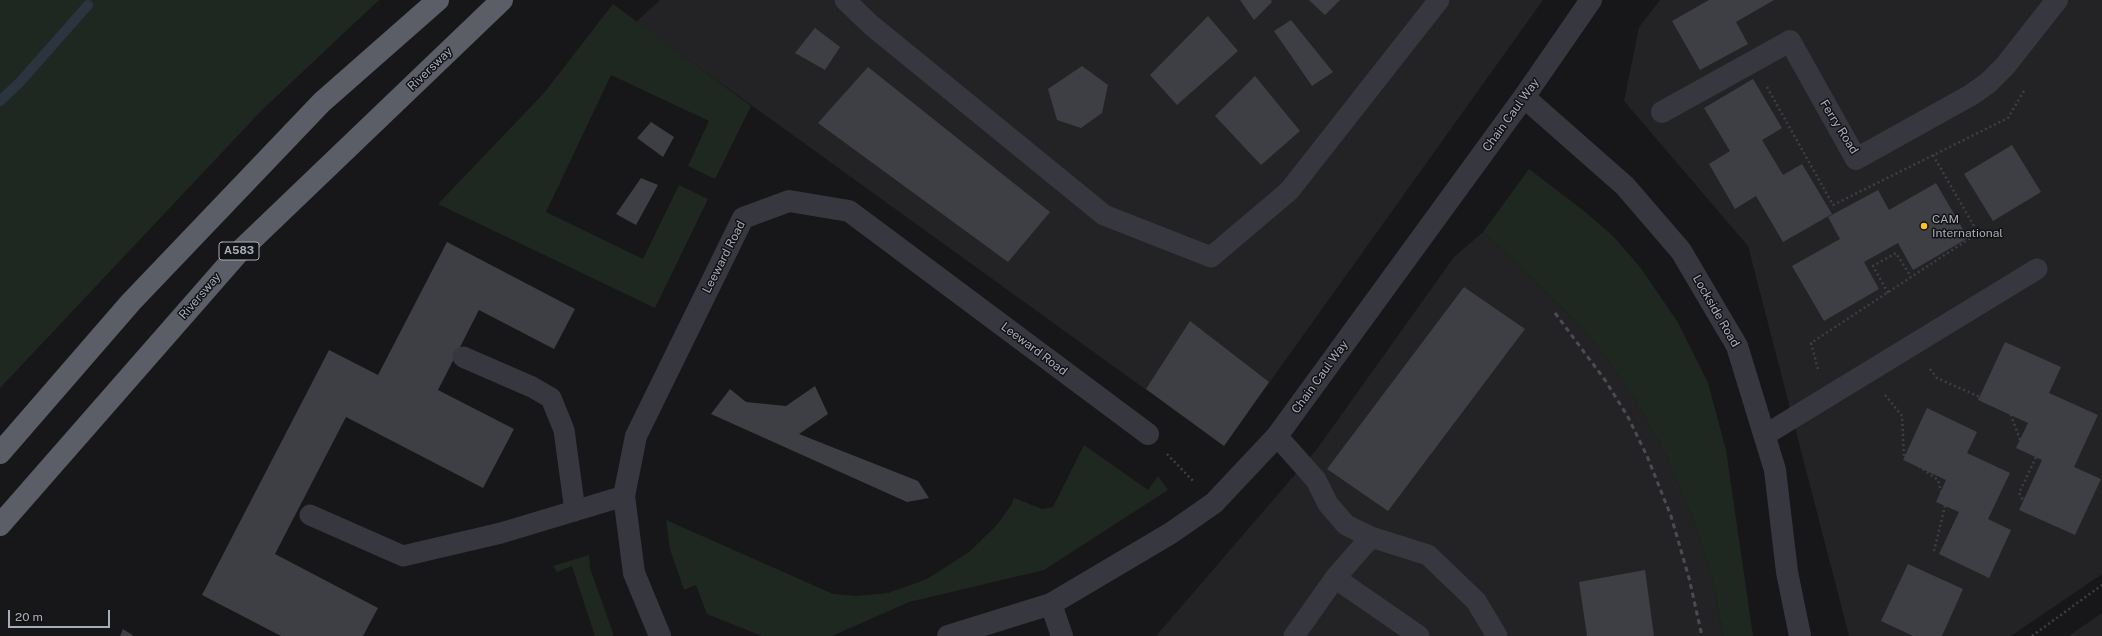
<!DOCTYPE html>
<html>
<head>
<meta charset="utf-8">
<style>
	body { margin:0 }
	#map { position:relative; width:2102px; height:636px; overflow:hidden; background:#171719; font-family:"Public Sans",sans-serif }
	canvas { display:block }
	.scale { position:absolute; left:8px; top:610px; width:102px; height:18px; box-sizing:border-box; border:2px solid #a8adba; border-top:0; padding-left:5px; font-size:12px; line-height:14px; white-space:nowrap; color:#a8adba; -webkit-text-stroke:3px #121214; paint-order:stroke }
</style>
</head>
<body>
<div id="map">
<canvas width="2102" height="636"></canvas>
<div class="scale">20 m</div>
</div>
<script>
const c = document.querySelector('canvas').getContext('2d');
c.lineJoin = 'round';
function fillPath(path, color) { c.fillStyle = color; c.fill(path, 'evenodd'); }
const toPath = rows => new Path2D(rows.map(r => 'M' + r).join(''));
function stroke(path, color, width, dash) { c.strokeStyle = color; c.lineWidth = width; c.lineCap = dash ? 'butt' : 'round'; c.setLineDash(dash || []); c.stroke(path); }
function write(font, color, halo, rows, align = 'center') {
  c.font = font + ' "Public Sans",sans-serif'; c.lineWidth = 3; c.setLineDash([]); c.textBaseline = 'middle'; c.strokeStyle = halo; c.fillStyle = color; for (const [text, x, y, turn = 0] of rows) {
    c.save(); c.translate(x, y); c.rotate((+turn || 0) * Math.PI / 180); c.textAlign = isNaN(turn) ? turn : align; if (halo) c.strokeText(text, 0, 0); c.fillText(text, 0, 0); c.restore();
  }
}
const built = toPath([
	[660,0,1543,0,1224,446,636,22],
	[1660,0,2102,0,2102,574,2011,636,1849,636,1748,246,1624,101,1639,27],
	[1483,232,1554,299,1583,329,1604,355,1634,397,1666,455,1693,520,1713,582,1723,636,1156,636,1317,449,1454,257],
	[2102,613,2102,636,2069,636,2070,635]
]);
const green = toPath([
	[0,0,379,0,262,110,0,388],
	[613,4,751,106,715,179,688,166,709,121,611,75,546,212,643,259,679,185,708,199,655,308,438,204,544,93],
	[1529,169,1584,211,1613,236,1640,267,1677,321,1708,383,1726,450,1753,636,1723,636,1713,582,1693,520,1666,455,1634,397,1604,355,1583,329,1554,299,1483,232],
	[1084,445,1148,490,1158,476,1168,490,1044,570,909,602,832,636,762,636,707,614,696,585,684,590,670,549,666,520,833,594,856,596,888,593,927,579,969,552,997,525,1012,504,1014,498,1042,509,1053,507],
	[589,555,590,568,614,636,595,636,572,566,557,572,553,566]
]);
const stream = toPath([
	[0,101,20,82,88,5]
]);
const building = toPath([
	[1240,0,1271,0,1272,2,1254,20],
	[1309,0,1340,0,1325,15],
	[1709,0,1774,0,1736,22,1748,44,1700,70,1672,21],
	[1208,16,1238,51,1177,105,1150,75],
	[1291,20,1333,72,1312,86,1274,31],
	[815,28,840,47,825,70,795,53],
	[1082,66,1108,85,1102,113,1081,128,1057,120,1048,89],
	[868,67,1050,212,1008,262,818,123],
	[1255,76,1300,131,1261,165,1215,116],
	[1753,79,1782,128,1762,140,1783,175,1802,164,1832,214,1783,242,1756,196,1735,209,1709,164,1730,151,1704,108],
	[651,122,674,137,663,157,637,138],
	[2012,145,2041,192,1993,221,1964,174],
	[641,178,658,185,636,225,616,214],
	[1936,183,1968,238,1913,270,1898,243,1864,262,1879,289,1824,321,1792,266,1840,239,1828,217,1878,190,1889,210],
	[447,242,575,309,554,349,479,310,438,390,514,429,483,488,346,417,275,554,378,608,363,636,281,636,202,595,329,350,378,375],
	[1464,287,1525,329,1388,511,1327,469],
	[1190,321,1269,382,1224,446,1146,389],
	[2005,342,2061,367,2049,393,2098,415,2074,467,2101,479,2075,535,2019,510,2042,460,2016,448,2028,423,1978,400],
	[815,386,828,414,799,434,918,481,929,498,907,502,711,414,730,389,746,402,786,406],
	[1927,408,1977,432,1967,453,2010,473,1988,519,2011,530,1989,578,1939,554,1959,512,1936,502,1946,480,1903,460],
	[1908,564,1963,589,1942,636,1913,636,1881,621],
	[1645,570,1654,636,1587,636,1579,582],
	[123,629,134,636,120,636]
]);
const path = toPath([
	[1767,87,1833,205,2008,118,2025,89],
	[1888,293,1873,266,1896,253,1911,277],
	[1818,369,1811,343,1978,233,1933,155],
	[1930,369,1937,378,2009,410,2022,445,2038,453,2019,493,2023,500],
	[1885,395,1902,416,1904,456,1938,480,1945,506,1934,551],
	[1167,454,1194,482],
	[2032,636,2102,585]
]);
const service = toPath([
	[845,0,871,25,1104,215,1211,257,1289,191,1439,0],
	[463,357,532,387,551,398,564,430,575,511],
	[1765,435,2037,269],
	[1277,436,1316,480,1328,504,1346,525,1371,537,1428,555,1476,601,1497,636],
	[310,515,403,556,501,533,624,496],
	[1335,578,1419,636],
	[1294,636,1335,578,1371,537]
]);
const minor = toPath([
	[1524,97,1625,186,1681,251,1737,346,1775,470,1787,572,1800,636],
	[1662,112,1790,41,1856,159,1971,95,1988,83,2005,66,2057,0],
	[1051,604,1062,636],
	[660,636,634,573,624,496,636,436,743,218,789,201,849,211,1148,434],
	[948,636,1051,604,1171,533,1214,503,1277,436,1524,97,1591,0]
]);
const trunk = toPath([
	[0,453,131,302,322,102,438,0],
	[0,525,239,252,502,0]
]);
const rail = toPath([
	[1555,313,1605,380,1628,417,1647,456,1671,516,1689,578,1702,636]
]);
const markers = [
	[1924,226,4,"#ffc029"]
];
const shields = [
	[239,251,40]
];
const shieldNames = [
	["A583",239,251]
];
const streetNames = [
	["Riversway",430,69,-44],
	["Chain Caul Way",1511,115,-54],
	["Ferry Road",1839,127,58],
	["Leeward Road",724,257,-63],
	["Riversway",200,296,-49],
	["Lockside Road",1716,311,60],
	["Leeward Road",1034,349,37],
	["Chain Caul Way",1320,377,-54]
];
const poiNames = [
	["CAM",1932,219],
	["International",1932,233]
];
fillPath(built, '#232326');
fillPath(green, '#1e2820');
stroke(stream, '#2b353f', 10);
fillPath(building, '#3e3f44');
stroke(path, '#3d3f46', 2.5, [2, 3]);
stroke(service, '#37383f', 21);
stroke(minor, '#37383f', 22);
stroke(trunk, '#5b5e67', 22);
stroke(rail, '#4a4c54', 3, [5, 4]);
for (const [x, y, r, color] of markers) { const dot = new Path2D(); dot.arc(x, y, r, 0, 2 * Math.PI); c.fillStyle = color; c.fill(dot); stroke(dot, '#121214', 1.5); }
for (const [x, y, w] of shields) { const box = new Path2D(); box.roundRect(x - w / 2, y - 9, w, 18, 3); c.fillStyle = '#121214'; c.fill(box); stroke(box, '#a8adba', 1); }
write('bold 11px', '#a8adba', null, shieldNames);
write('12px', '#a8adba', '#121214', streetNames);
write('12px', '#a8adba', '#121214', poiNames, 'left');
</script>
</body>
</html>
